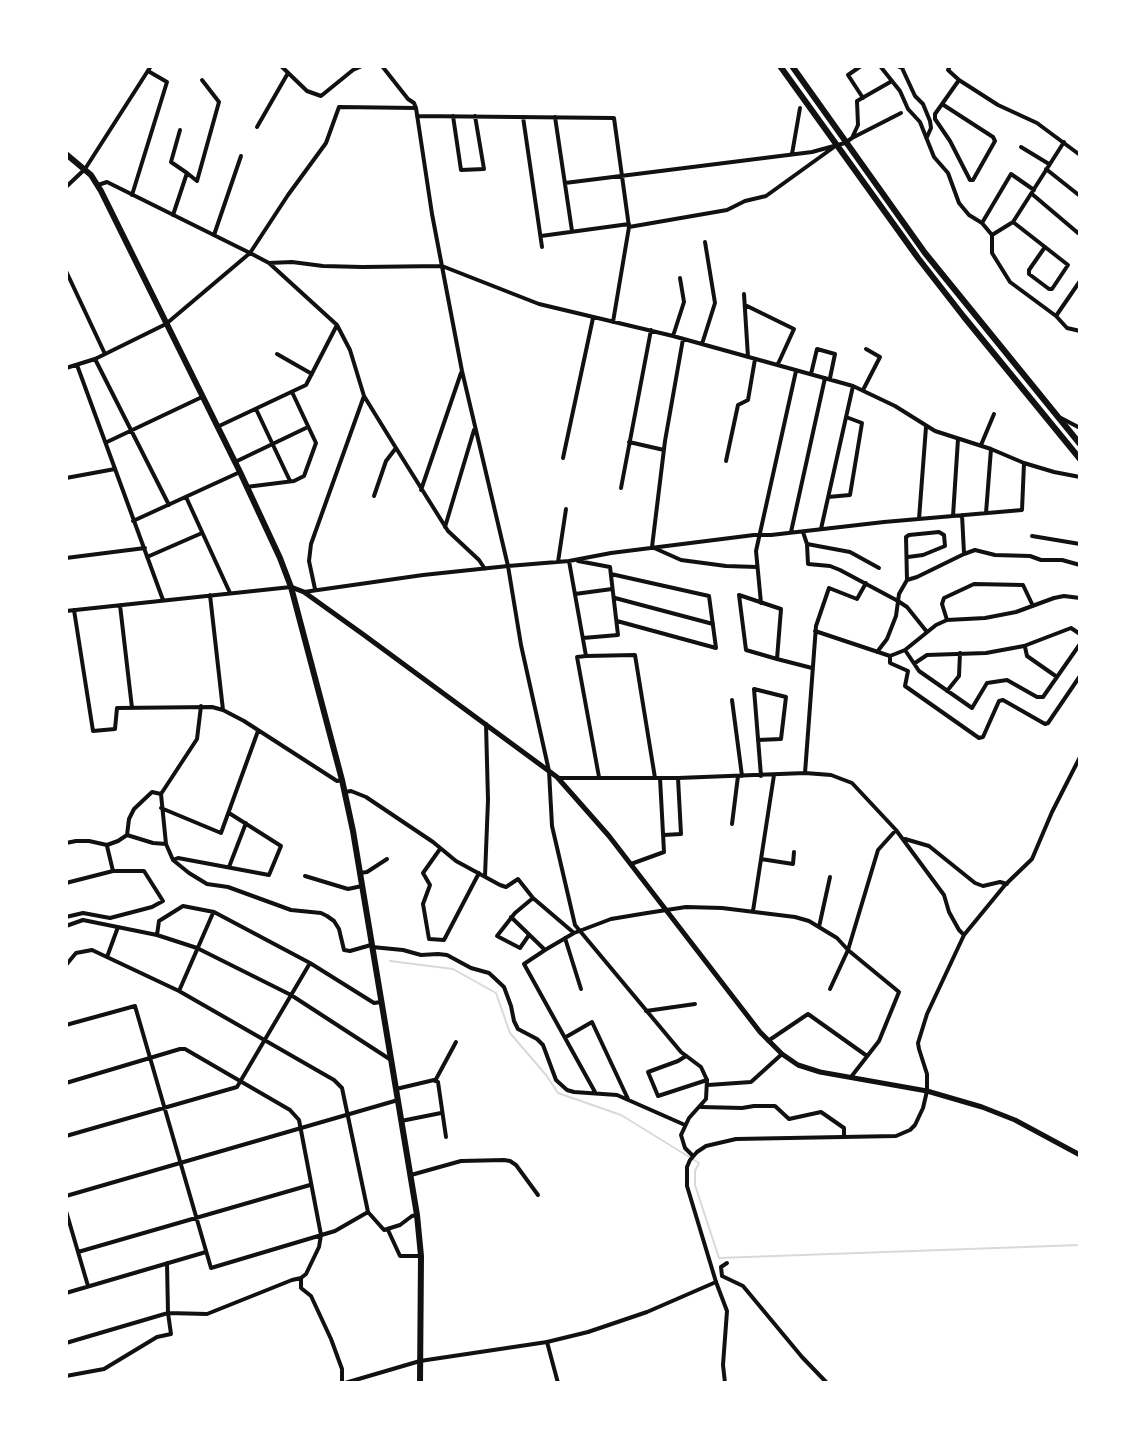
<!DOCTYPE html>
<html>
<head>
<meta charset="utf-8">
<style>
	body { margin:0 }
	#map { position:relative; width:1146px; height:1449px; overflow:hidden; background:#fff; font-family:Lato,sans-serif }
	canvas { display:block }
	.frame { position:absolute; inset:0; border:68px solid #fff; pointer-events:none }
</style>
</head>
<body>
<div id="map">
<canvas width="1146" height="1449"></canvas>
<div class="frame"></div>
</div>
<script>
const c = document.querySelector('canvas').getContext('2d');
c.lineJoin = 'round';
const toPath = rows => new Path2D(rows.map(r => 'M' + r).join(''));
function stroke(path, color, width, dash) { c.strokeStyle = color; c.lineWidth = width; c.lineCap = dash ? 'butt' : 'round'; c.setLineDash(dash || []); c.stroke(path); }
const stream = toPath([
	[390,961,453,969,496,993,510,1033,546,1075,558,1093,621,1115,699,1163,695,1171,695,1185,719,1258,1080,1245]
]);
const minor = toPath([
	[281,66,307,91,321,96,353,70,362,66],
	[382,66,408,99,414,103,416,108,432,214,462,371,508,566,569,561,586,656,577,657,599,777],
	[861,66,848,75,863,98],
	[880,66,900,91,908,109,920,122,934,157,948,173,959,203,969,215,982,223,992,235,992,253,1010,282,1056,316,1067,328,1080,331],
	[897,66,902,68,904,66],
	[950,66,948,70,959,80,998,105,1037,123,1080,155],
	[902,68,915,96,923,104,930,121,931,128,927,137],
	[942,104,993,137,995,141,973,180,970,180,950,141,935,119,935,114,959,80],
	[417,116,614,118,629,227,613,322],
	[453,116,461,170,484,169,475,116],
	[523,117,542,247],
	[555,117,572,231],
	[257,127,288,73],
	[180,130,171,162,187,173],
	[852,138,901,113],
	[1021,147,1049,164],
	[792,154,800,108],
	[1046,169,1080,196],
	[565,183,812,152,845,143,852,138,858,125,857,101,892,81],
	[1032,194,1078,233,1080,230],
	[132,195,167,82,148,71],
	[173,215,187,173,197,181,219,102,202,80],
	[1013,222,1045,247,1068,265,1052,289,1049,289,1029,274,1029,270,1045,247],
	[982,223,1011,174,1034,190],
	[629,227,727,210,745,201,766,196,834,147],
	[214,235,241,156],
	[992,235,1013,222,1064,142],
	[541,236,629,224],
	[250,253,269,263,337,325,350,350,364,396,396,448,448,531,479,560,485,569],
	[269,263,292,262,323,266,362,267,442,266,539,304,673,336,853,386,895,406,935,431,991,449,1024,463,1054,472,1080,477],
	[66,271,105,354],
	[744,294,748,357],
	[745,305,794,329,778,364],
	[1056,316,1080,281],
	[673,336,684,302,680,278],
	[683,339,665,441,652,547,681,560,726,566,757,567],
	[702,344,715,303,705,242],
	[277,354,312,374],
	[95,359,166,324,250,253,288,195,326,143,339,107,416,108],
	[77,365,163,600],
	[66,368,95,359,169,505],
	[811,374,817,349,835,354,830,378],
	[863,390,880,357,866,349],
	[256,409,290,481],
	[1061,418,1080,428],
	[217,427,306,385,337,325],
	[107,442,202,397],
	[629,442,664,450],
	[981,445,994,414],
	[563,458,593,318],
	[726,461,738,405,748,400,755,359],
	[235,462,308,427],
	[66,478,115,469],
	[246,487,294,481,304,476,316,443,292,392],
	[621,488,651,330],
	[421,490,461,373],
	[374,496,386,461,396,448],
	[186,497,230,593],
	[828,497,850,495,862,423,846,417],
	[986,513,991,449],
	[962,515,964,553],
	[953,516,958,439],
	[919,519,926,427],
	[133,521,240,472],
	[445,527,474,430],
	[821,529,853,386],
	[791,532,825,378],
	[803,532,807,544,808,564,830,566,840,570,898,601,907,607,927,632],
	[1032,536,1080,544],
	[807,544,850,552,879,568],
	[147,557,202,533],
	[66,558,145,548],
	[569,561,611,553,754,535,771,535,884,522,1022,510,1024,463],
	[578,561,610,567,618,635,583,638],
	[558,562,566,509],
	[611,574,709,596,716,648,617,621],
	[907,580,906,537,909,535,939,532,944,535,945,546,923,555,908,557],
	[315,589,309,561,311,544,364,396],
	[304,592,423,575,508,566,521,645,549,771],
	[575,594,612,589],
	[210,595,223,710],
	[615,598,713,624],
	[761,603,756,551,796,371],
	[120,605,132,708],
	[74,610,93,731,115,729,117,708,212,707,223,710,244,721,337,781,342,780],
	[66,611,291,587],
	[947,620,942,604,944,598,974,584,1023,585,1033,606],
	[815,631,890,656,905,650,936,625,947,620,985,618,1016,612,1054,598,1064,596,1080,598],
	[1025,647,1027,656,1057,677],
	[905,650,919,671,972,708,987,683,1007,680,1037,697,1043,697,1080,644],
	[877,652,887,639,896,616,899,594,907,580,917,577,964,554,975,550,995,555,1030,556,1041,560,1062,560,1080,565],
	[586,656,635,655,655,778],
	[890,656,890,663,908,671,905,686,979,738,983,737,999,701,1003,700,1045,724,1048,723,1080,676],
	[777,659,781,609,739,595,746,650,777,659,812,668],
	[915,663,927,655,986,653,1024,646,1071,628,1080,634],
	[947,691,959,676,960,653],
	[732,700,742,776],
	[201,706,197,739,161,794,166,844,173,860,189,873,207,884,228,887,291,910,321,913,327,916,334,921,339,929,344,950,350,951,371,945],
	[758,740,781,739,786,697,754,689,761,776],
	[805,773,816,626,829,588,857,599,866,583],
	[559,778,678,778,805,773,831,775,852,783,896,830,944,895,949,912,959,930,964,935],
	[345,792,351,791,366,797,433,842,456,861,500,885,506,887,518,879,533,898,574,933,611,919,647,913,686,907,722,908,795,917,809,921,837,938,848,950,878,850,896,830],
	[161,794,152,792,134,809,129,819,127,835,153,843,166,844],
	[161,808,221,833,258,731],
	[732,824,738,776],
	[664,835,681,834,678,778],
	[905,839,929,846,975,883,983,886,1000,882,1007,884],
	[66,843,76,841,89,841,107,845,118,841,127,835],
	[107,846,113,871],
	[440,849,423,873,430,885,423,904,429,939,444,940,479,873],
	[761,859,793,864,794,852],
	[173,860,178,858,269,875,281,846,229,813],
	[631,864,664,852,660,778],
	[229,867,246,823],
	[360,873,367,872,387,859],
	[305,876,348,889,362,886],
	[485,876,488,800,486,724],
	[66,883,113,871,144,871,163,901,152,907,110,918,83,913,66,917],
	[753,911,774,775],
	[511,917,545,950,574,933],
	[66,926,83,920,157,935,197,948,291,995,391,1060],
	[819,927,830,877],
	[157,935,159,921,183,906,214,912,310,963,374,1003,381,1002],
	[529,935,520,948,497,936,515,913,533,898],
	[565,938,581,989],
	[372,947,403,950,421,955,438,954,447,955,471,968,489,973,504,987,511,1006,514,1021,518,1029,537,1039,543,1045,556,1080,567,1090,574,1092,617,1095,685,1125],
	[545,950,524,964,595,1092],
	[107,957,118,927],
	[66,965,76,953,92,950,179,991,334,1080,342,1088,368,1212,384,1230,400,1225,412,1216,417,1215],
	[830,989,848,950,899,992,879,1041,851,1077],
	[179,991,213,913],
	[646,1011,695,1004],
	[66,1025,135,1006,211,1268,335,1231,368,1212],
	[566,1037,592,1022,628,1099],
	[768,1041,808,1014,867,1056],
	[686,1056,678,1061,648,1072,658,1096,707,1080],
	[435,1081,456,1042],
	[66,1083,180,1049,185,1049,290,1110,299,1120,321,1235,319,1247,306,1274,301,1278,292,1280,207,1314,168,1313,66,1343],
	[708,1085,751,1082,782,1054],
	[396,1089,434,1080,438,1082,446,1137],
	[927,1090,927,1074,919,1049,918,1043,927,1014,964,935,1005,885,1032,859,1052,812,1080,757],
	[701,1107,742,1108,754,1106,775,1106,789,1119,821,1112,844,1128,844,1136],
	[401,1121,441,1113],
	[66,1136,237,1087,310,963],
	[411,1175,461,1161,504,1160,510,1161,516,1165,538,1195],
	[66,1211,88,1286],
	[388,1230,400,1256,421,1256],
	[78,1252,310,1185],
	[727,1263,721,1267,722,1276,743,1286,802,1357,827,1383],
	[301,1278,301,1288,311,1296,331,1339,342,1369,342,1383],
	[716,1282,727,1311,723,1365,725,1383],
	[66,1293,206,1252],
	[547,1342,558,1383],
	[66,1376,104,1369,157,1337,171,1334,168,1313,167,1263]
]);
const tertiary = toPath([
	[98,185,107,182,250,253],
	[66,187,85,169,151,66],
	[549,771,552,826,575,925,681,1052,701,1067,707,1080,706,1099,689,1118,681,1135,685,1148,692,1155],
	[66,1196,398,1100],
	[345,1383,420,1361,547,1342,588,1332,647,1312,716,1282,687,1186,687,1167,690,1160,697,1152,706,1146,736,1139,896,1136,910,1130,915,1125,923,1108,927,1091]
]);
const secondary = toPath([
	[291,587,304,592,364,635,557,777,609,836,760,1032,782,1054,798,1065,820,1072,927,1091,982,1107,1015,1120,1080,1155]
]);
const primary = toPath([
	[66,154,91,175,101,191,240,472,280,558,291,587,342,780,353,831,417,1215,421,1256,420,1383]
]);
const trunk = toPath([
	[780,66,918,258,964,317,1080,459],
	[792,66,925,253,1080,444]
]);
stroke(stream, '#d9d9d9', 2);
stroke(minor, '#111', 4);
stroke(tertiary, '#111', 4);
stroke(secondary, '#111', 5);
stroke(primary, '#111', 6);
stroke(trunk, '#111', 6);
</script>
</body>
</html>
